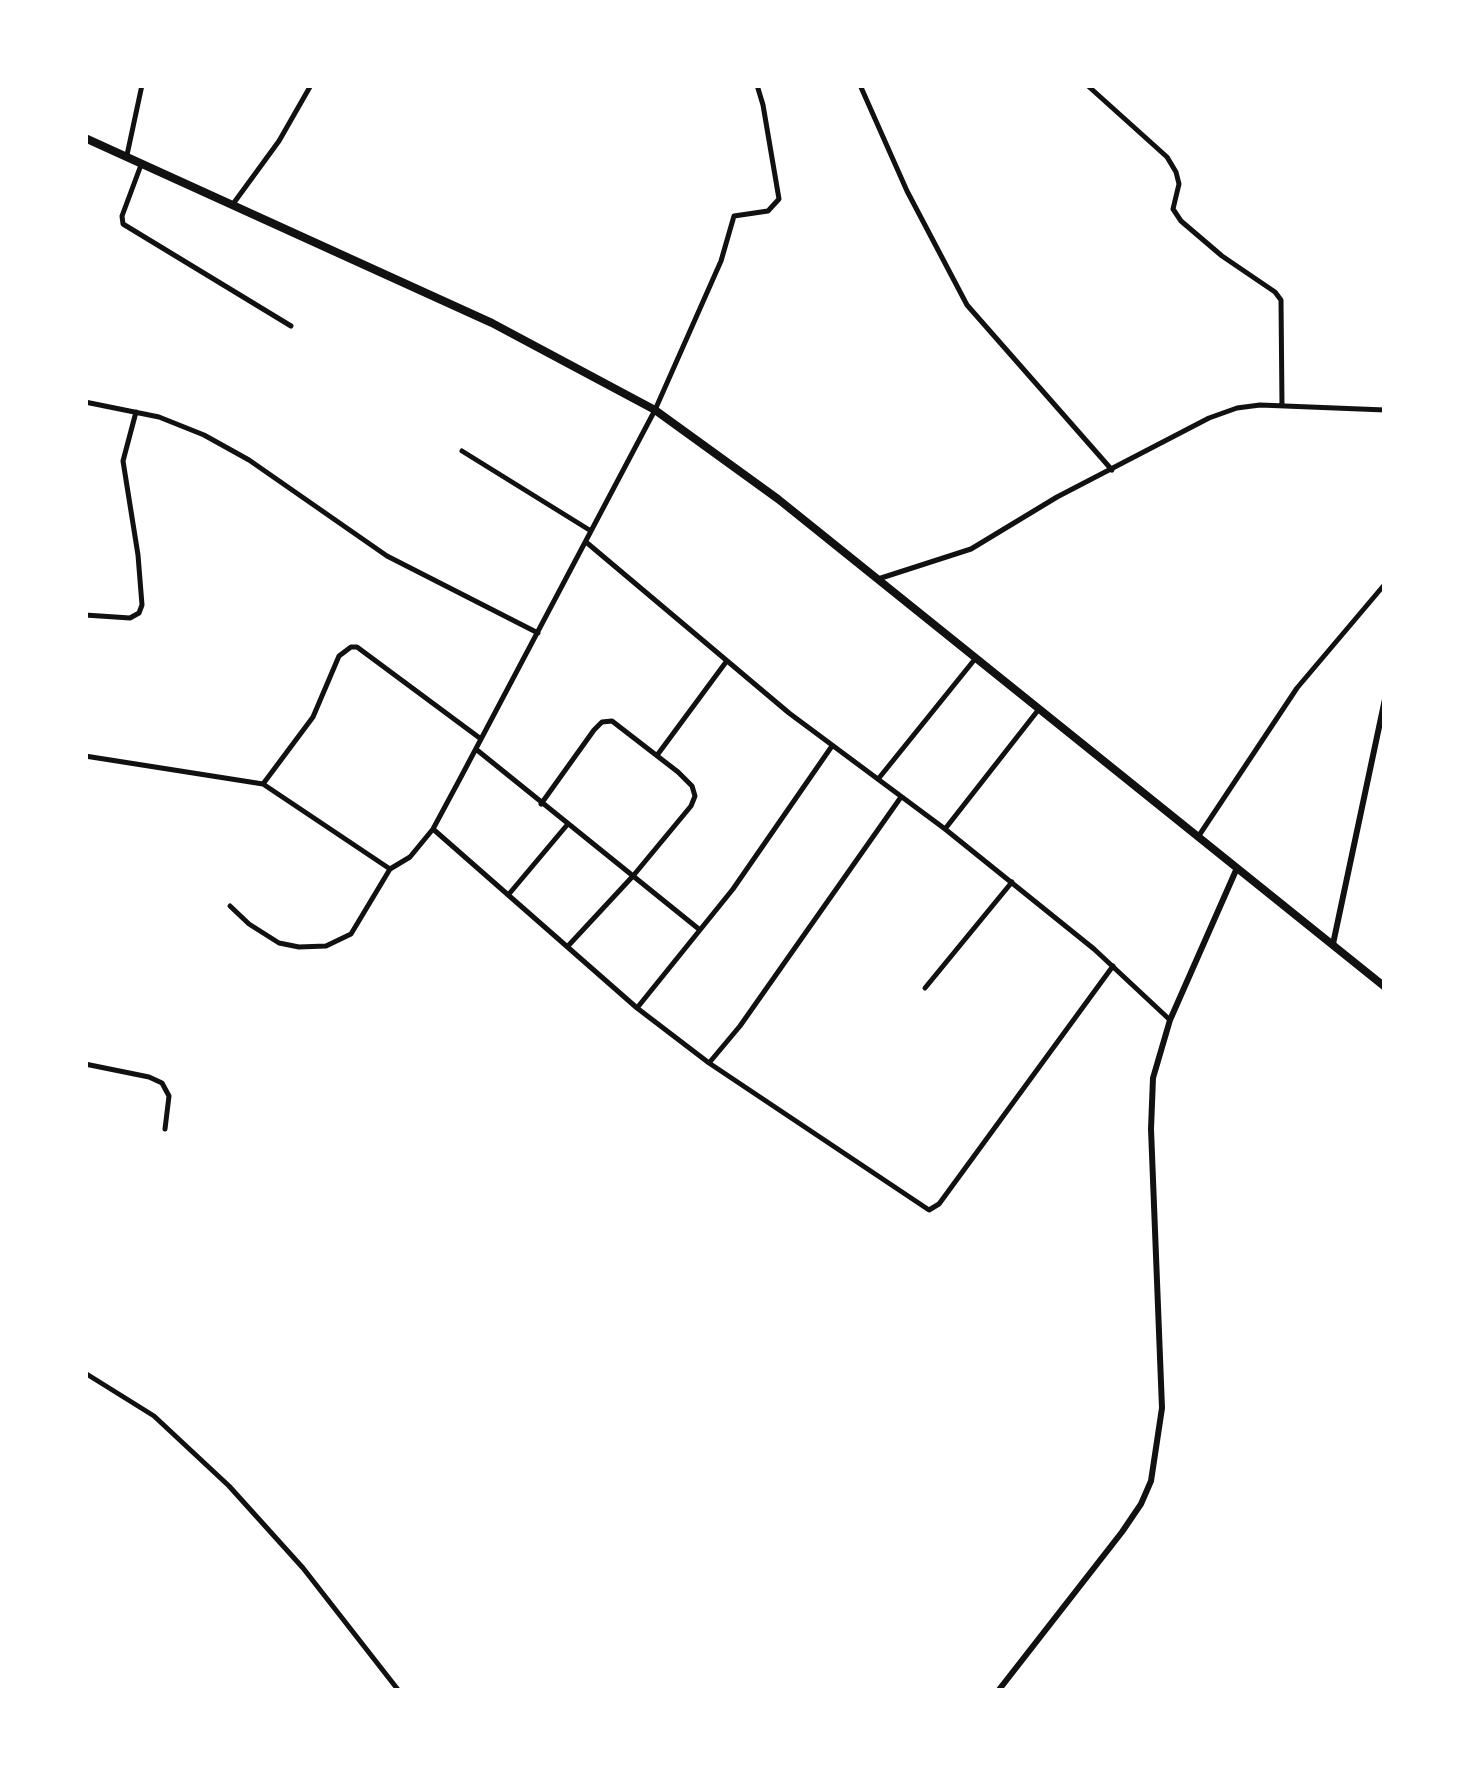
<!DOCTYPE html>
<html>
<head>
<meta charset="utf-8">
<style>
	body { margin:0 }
	#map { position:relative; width:1470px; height:1776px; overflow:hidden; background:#fff; font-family:"Archivo Narrow",sans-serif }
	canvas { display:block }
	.frame { position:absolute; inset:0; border:88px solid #fff; pointer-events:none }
</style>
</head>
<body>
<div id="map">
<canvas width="1470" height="1776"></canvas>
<div class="frame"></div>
</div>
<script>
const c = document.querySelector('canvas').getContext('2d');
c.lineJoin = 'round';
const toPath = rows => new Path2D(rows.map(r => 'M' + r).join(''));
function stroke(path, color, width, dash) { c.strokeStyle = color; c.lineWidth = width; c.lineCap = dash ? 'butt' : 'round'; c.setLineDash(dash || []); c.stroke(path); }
const minor = toPath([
	[860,85,907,191,967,305,1112,470],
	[1087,85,1167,157,1176,172,1179,184,1173,209,1181,221,1222,256,1275,292,1281,300,1282,406],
	[127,155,142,85],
	[141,165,122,216,123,224,291,326],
	[233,204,279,141,311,85],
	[85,402,159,417,204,435,249,460,387,556,538,633],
	[462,451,591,531],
	[586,542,789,713,945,829,1094,949,1170,1020],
	[878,579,971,549,1057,497,1209,418,1237,408,1260,405,1385,410],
	[85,615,130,618,139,613,142,605,138,555,123,461,136,412],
	[477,750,700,930],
	[658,754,726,662],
	[85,756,263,784,390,869,410,857,433,829,462,775,655,410,721,261,734,216,768,211,779,199,763,105,757,85],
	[879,778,975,659],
	[263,784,313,717,339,656,351,647,357,647,481,739],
	[541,804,594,730,602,722,612,721,678,772,692,786,695,796,691,806,633,876,568,946],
	[433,829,637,1008,709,1063,929,1210,939,1204,1113,966],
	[945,829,1039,709],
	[1198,837,1297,688,1385,584],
	[509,894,567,825],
	[230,906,249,924,279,943,299,947,326,946,351,934,390,869],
	[925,988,1012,882],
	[637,1008,733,889,832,746],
	[709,1063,740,1026,901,797],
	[85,1064,149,1077,162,1083,169,1096,165,1129],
	[85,1373,154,1416,229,1486,303,1568,399,1691]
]);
const tertiary = toPath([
	[1333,944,1385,699],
	[998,1691,1122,1532,1141,1504,1151,1481,1162,1408,1151,1129,1153,1078,1170,1020,1237,868]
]);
const primary = toPath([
	[85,138,492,323,655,410,778,499,1385,987]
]);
stroke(minor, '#111', 5);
stroke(tertiary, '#111', 6);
stroke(primary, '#111', 8);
</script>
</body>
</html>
